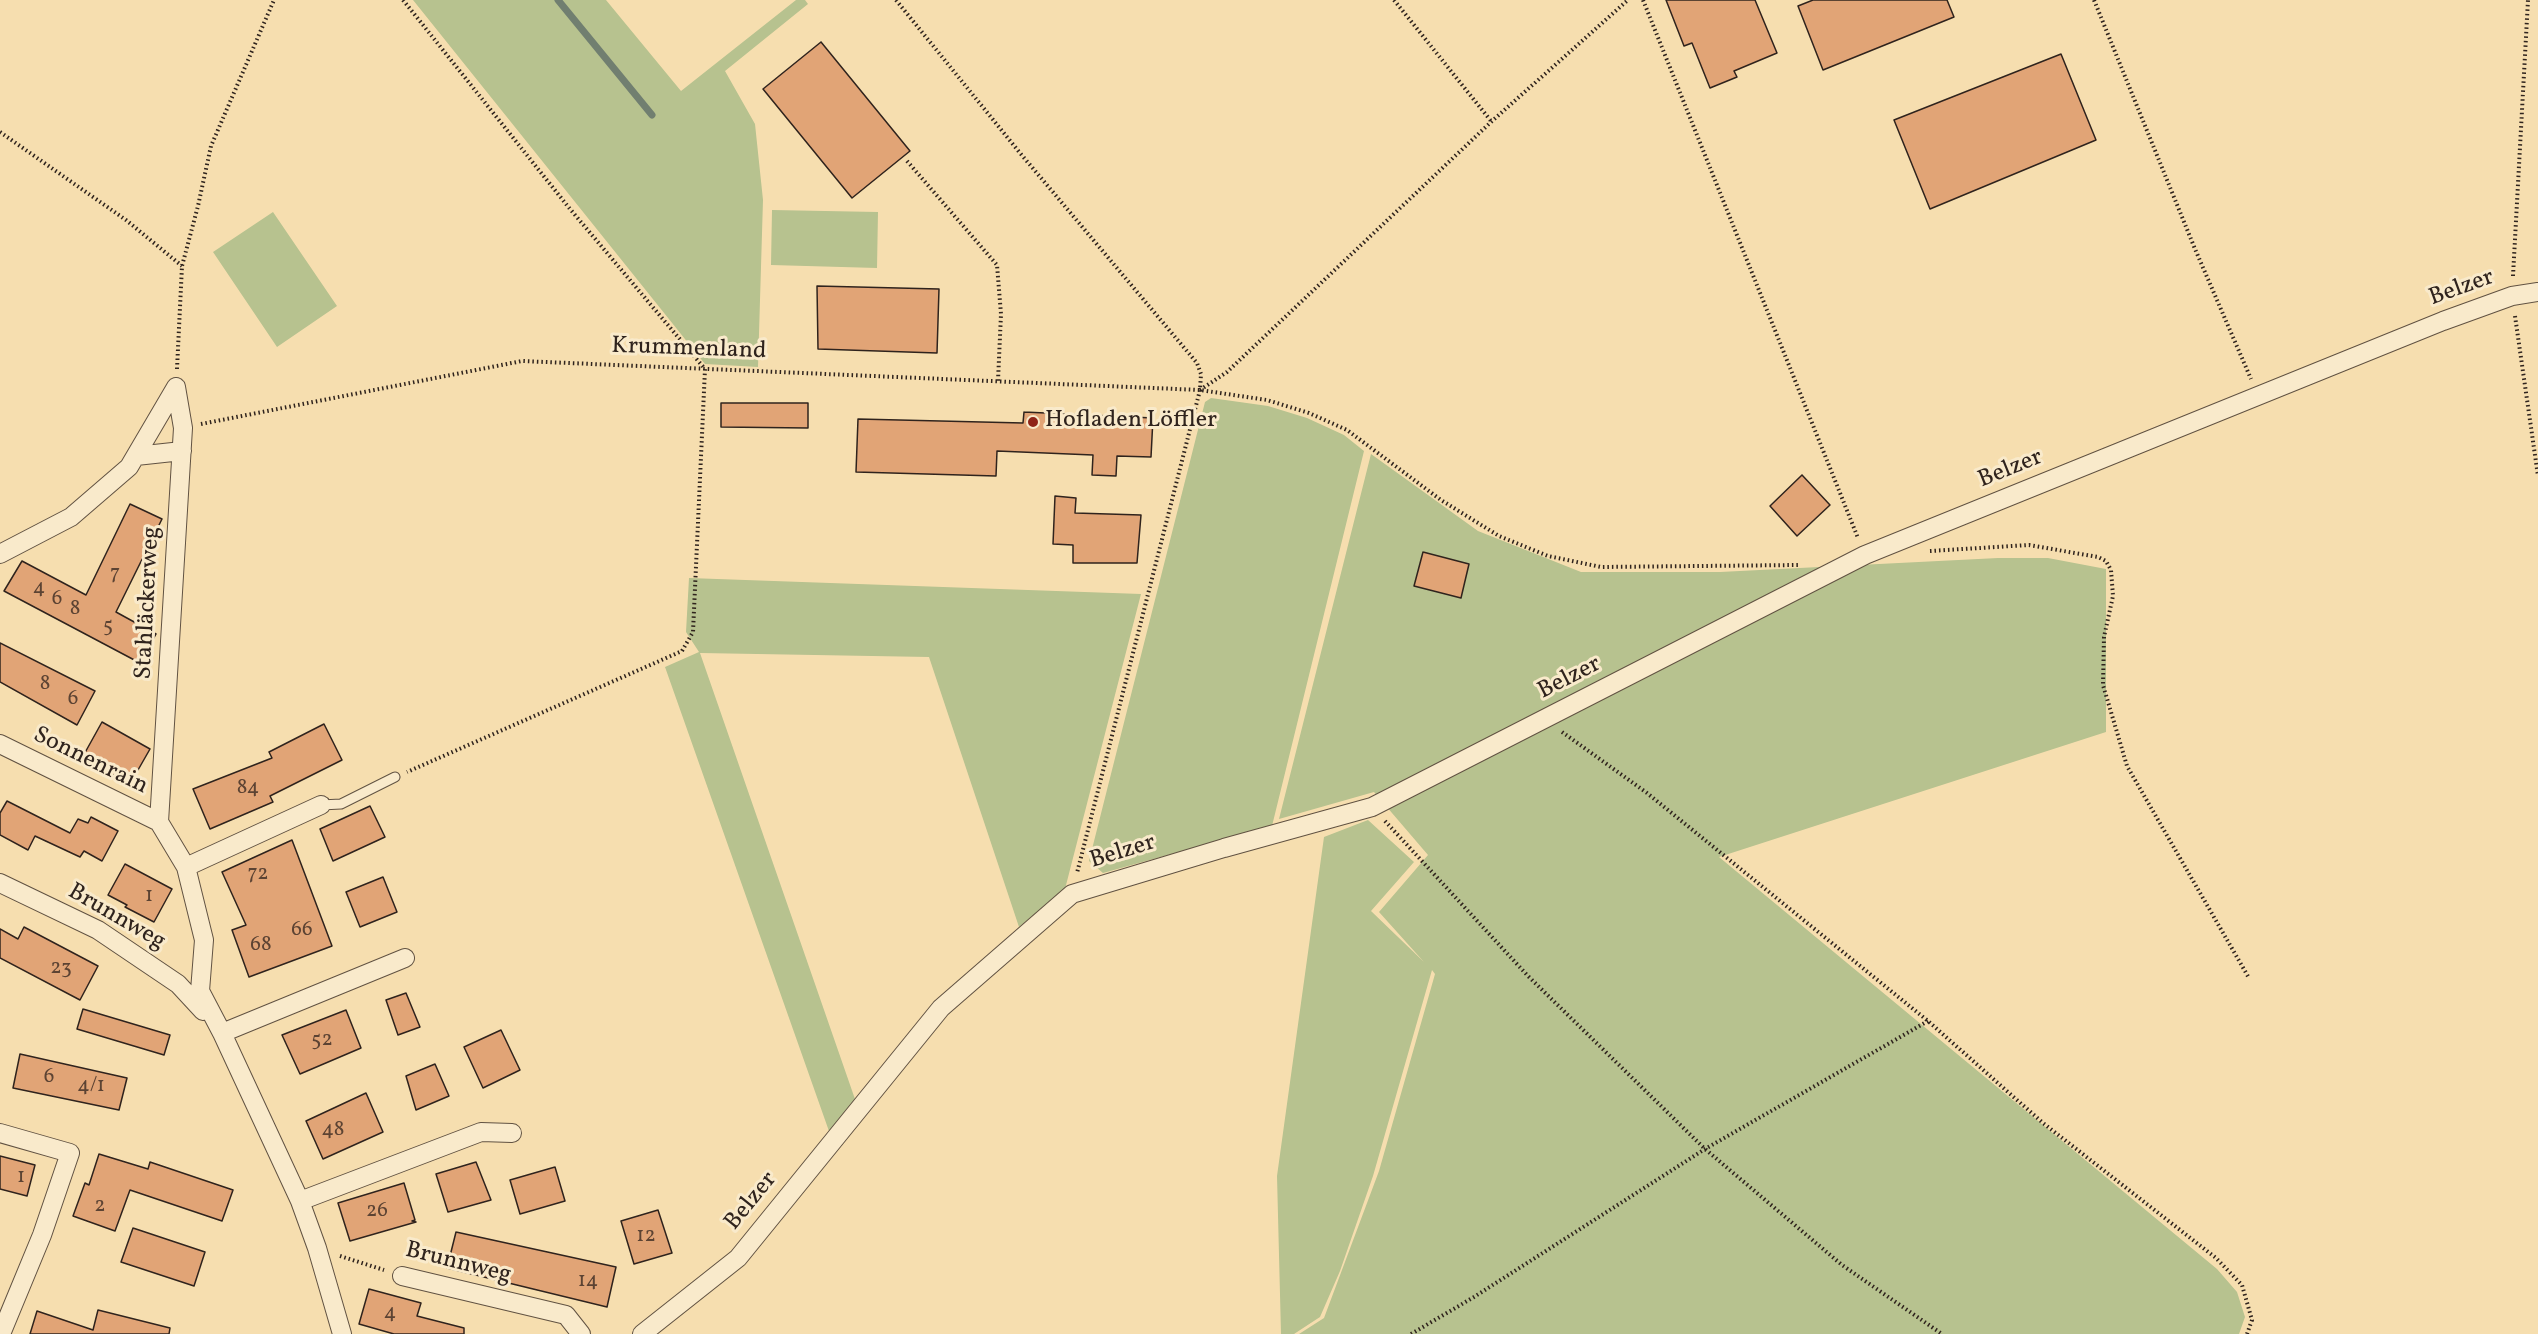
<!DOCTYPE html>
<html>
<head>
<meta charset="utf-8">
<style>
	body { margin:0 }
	canvas { display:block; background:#f6deaf }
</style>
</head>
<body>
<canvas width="2538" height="1334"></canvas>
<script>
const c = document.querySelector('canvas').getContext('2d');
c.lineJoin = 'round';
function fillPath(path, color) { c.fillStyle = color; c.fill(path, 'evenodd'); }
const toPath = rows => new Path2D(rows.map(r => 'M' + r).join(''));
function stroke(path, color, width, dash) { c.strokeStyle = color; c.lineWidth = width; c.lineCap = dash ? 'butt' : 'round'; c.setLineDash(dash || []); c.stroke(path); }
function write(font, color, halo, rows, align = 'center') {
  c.font = font + ' Vollkorn,serif'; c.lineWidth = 6; c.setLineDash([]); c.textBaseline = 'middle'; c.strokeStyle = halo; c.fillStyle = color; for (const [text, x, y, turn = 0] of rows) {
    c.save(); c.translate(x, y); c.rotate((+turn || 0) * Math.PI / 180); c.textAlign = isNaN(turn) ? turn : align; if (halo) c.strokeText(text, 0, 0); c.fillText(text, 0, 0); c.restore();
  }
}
const green = toPath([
	[413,0,606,0,681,91,796,0,805,0,808,4,725,71,755,124,763,200,758,367,705,364],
	[772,210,878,212,877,268,771,265],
	[273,212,337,306,277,347,213,252],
	[1211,398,1268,406,1307,418,1344,435,1364,451,1272,826,1103,873,1089,861,1205,402],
	[1371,454,1478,531,1581,572,1720,572,1998,558,2048,558,2106,569,2106,732,1719,857,2217,1269,2237,1292,2245,1317,2239,1334,1299,1334,1324,1318,1379,1171,1435,974,1432,970,1373,1176,1340,1271,1320,1317,1294,1334,1281,1334,1277,1176,1324,837,1368,820,1414,862,1371,911,1424,962,1379,912,1428,855,1374,792,1279,819],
	[689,578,1141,594,1065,889,1019,927,929,657,700,653,856,1102,830,1134,665,667,699,652,686,632]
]);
const stream = toPath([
	[558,0,652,115]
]);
const building = toPath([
	[1666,0,1755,0,1777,53,1734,71,1737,77,1710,88,1692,43,1684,46,1666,0],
	[1813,0,1947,0,1954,17,1823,70,1798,6,1813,0],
	[821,42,910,151,852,198,763,89,821,42],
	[2061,54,2096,140,1930,209,1894,120,2061,54],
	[817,286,939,289,937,353,818,349,817,286],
	[721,403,808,403,808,428,721,427,721,403],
	[1024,412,1153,418,1151,457,1117,456,1116,476,1092,475,1093,455,997,451,996,476,856,472,858,419,1023,423,1024,412],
	[1802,475,1830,505,1797,536,1770,506,1802,475],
	[1055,496,1076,498,1075,513,1141,515,1137,563,1073,563,1073,545,1053,544,1055,496],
	[130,504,162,519,116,612,156,634,140,663,4,591,22,561,86,595,130,504],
	[1423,552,1469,564,1461,598,1414,586,1423,552],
	[0,643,95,691,77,725,0,682,0,643],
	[102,722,150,749,130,784,82,758,102,722],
	[324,724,342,760,270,796,273,802,210,829,193,789,272,758,269,752,324,724],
	[7,801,70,833,78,819,88,823,91,817,118,831,102,861,84,851,80,857,35,836,28,850,0,835,0,813,7,801],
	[370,806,385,837,333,861,320,829,370,806],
	[292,840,332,946,249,977,232,930,246,925,222,872,292,840],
	[125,864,172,889,154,922,125,907,127,905,108,895,125,864],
	[383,877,397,912,360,927,346,892,383,877],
	[24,927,98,966,80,1000,0,958,0,929,18,939,24,927],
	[406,993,420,1027,398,1035,386,1000,406,993],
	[83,1009,170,1035,164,1055,77,1029,83,1009],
	[346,1010,361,1048,300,1074,282,1035,346,1010],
	[501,1030,520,1070,483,1088,464,1047,501,1030],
	[20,1054,127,1078,119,1110,13,1088,20,1054],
	[435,1064,449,1096,416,1110,406,1076,435,1064],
	[366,1093,383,1132,323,1159,306,1121,366,1093],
	[99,1154,148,1169,150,1162,233,1190,222,1221,130,1190,115,1231,73,1216,85,1183,89,1185,99,1154],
	[0,1156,35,1165,27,1196,0,1189,0,1156],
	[476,1162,491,1200,448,1212,436,1174,476,1162],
	[555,1167,565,1201,520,1214,510,1180,555,1167],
	[404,1183,415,1220,412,1221,416,1222,350,1241,338,1203,404,1183],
	[658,1210,672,1253,634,1264,621,1221,658,1210],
	[133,1228,205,1252,194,1286,121,1262,133,1228],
	[456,1232,616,1267,607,1307,447,1268,456,1232],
	[369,1289,421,1303,417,1316,464,1328,464,1334,394,1334,359,1324,369,1289],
	[98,1310,170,1328,169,1334,30,1334,37,1311,93,1330,98,1310]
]);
const path = toPath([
	[403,0,570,209,705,369,693,632,682,651,407,772],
	[896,0,1020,153,1197,363,1201,374,1200,390,1077,873],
	[1394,0,1491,121],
	[1643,0,1858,538],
	[2094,0,2195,249,2251,379],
	[0,132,126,220,182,266],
	[907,161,997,265,1001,314,998,381],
	[2513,276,2528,0],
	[2515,316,2538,476],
	[177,369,182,266,198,206,211,146,274,0],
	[1200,390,1227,372,1491,122,1628,0],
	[201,424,522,361,1200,390,1267,400,1309,413,1347,430,1441,500,1499,536,1548,556,1601,567,1798,565],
	[1930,551,2029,545,2098,557,2106,561,2111,570,2113,596,2104,637,2103,685,2127,766,2249,978],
	[1562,732,1647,793,1928,1021,2043,1123,2216,1258,2242,1285,2252,1320,2247,1334],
	[1385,821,1528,976,1705,1149,1842,1265,1942,1334],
	[340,1256,384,1270],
	[1411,1334,1474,1297,1705,1149,1928,1021]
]);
const lane = toPath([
	[321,805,341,804,395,777]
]);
const street = toPath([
	[136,456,182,451],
	[0,554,71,517,129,467,176,387],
	[0,744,159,822],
	[159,822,186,867,204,940,200,991,222,1033,300,1201,317,1248,342,1334],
	[159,822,183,428,176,387],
	[186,867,321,805],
	[0,883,98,930,178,984,203,1011],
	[222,1033,405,958],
	[0,1133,70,1153,42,1235,1,1334],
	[300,1201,481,1132,512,1133],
	[402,1276,566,1315,581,1334],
	[642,1334,738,1258,941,1008,1072,894,1224,848,1372,807,1865,555,2443,321,2512,296,2538,292]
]);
const markers = [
	[1033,422,6,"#8f2418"]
];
const numberNames = [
	["7",115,575],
	["4",39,589],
	["6",57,600],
	["8",75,610],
	["5",108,627],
	["8",45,685],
	["6",73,700],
	["84",248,789],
	["72",258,875],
	["1",149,897],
	["66",302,931],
	["68",261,946],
	["23",61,969],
	["52",322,1041],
	["6",49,1078],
	["4/1",91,1087],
	["48",333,1131],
	["1",21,1178],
	["2",100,1207],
	["26",377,1212],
	["12",646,1237],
	["14",588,1282],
	["4",390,1314]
];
const streetNames = [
	["Belzer",2462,289,-20],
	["Krummenland",689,350,2],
	["Belzer",2011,470,-22],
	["Stahläckerweg",149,603,-87],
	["Belzer",1570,679,-27],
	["Sonnenrain",90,762,26],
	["Belzer",1123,853,-17],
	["Brunnweg",116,918,30],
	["Belzer",752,1202,-51],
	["Brunnweg",458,1264,14]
];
const poiNames = [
	["Hofladen Löffler",1045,422]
];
fillPath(green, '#b7c28f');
stroke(stream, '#717f70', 7);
fillPath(building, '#e1a476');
stroke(building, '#2f231d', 1.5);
stroke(lane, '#615242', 11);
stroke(street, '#615242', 20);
stroke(path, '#2f231d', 4, [1.5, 3]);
stroke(lane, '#f9eacb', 9);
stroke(street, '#f9eacb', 18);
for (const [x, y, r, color] of markers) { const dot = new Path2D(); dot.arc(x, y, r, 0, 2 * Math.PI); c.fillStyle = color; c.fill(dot); stroke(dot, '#f9eacb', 2); }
write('21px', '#5c4333', null, numberNames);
write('24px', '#2f231d', '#f9eacb', streetNames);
write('24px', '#2f231d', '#f9eacb', poiNames, 'left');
</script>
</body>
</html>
